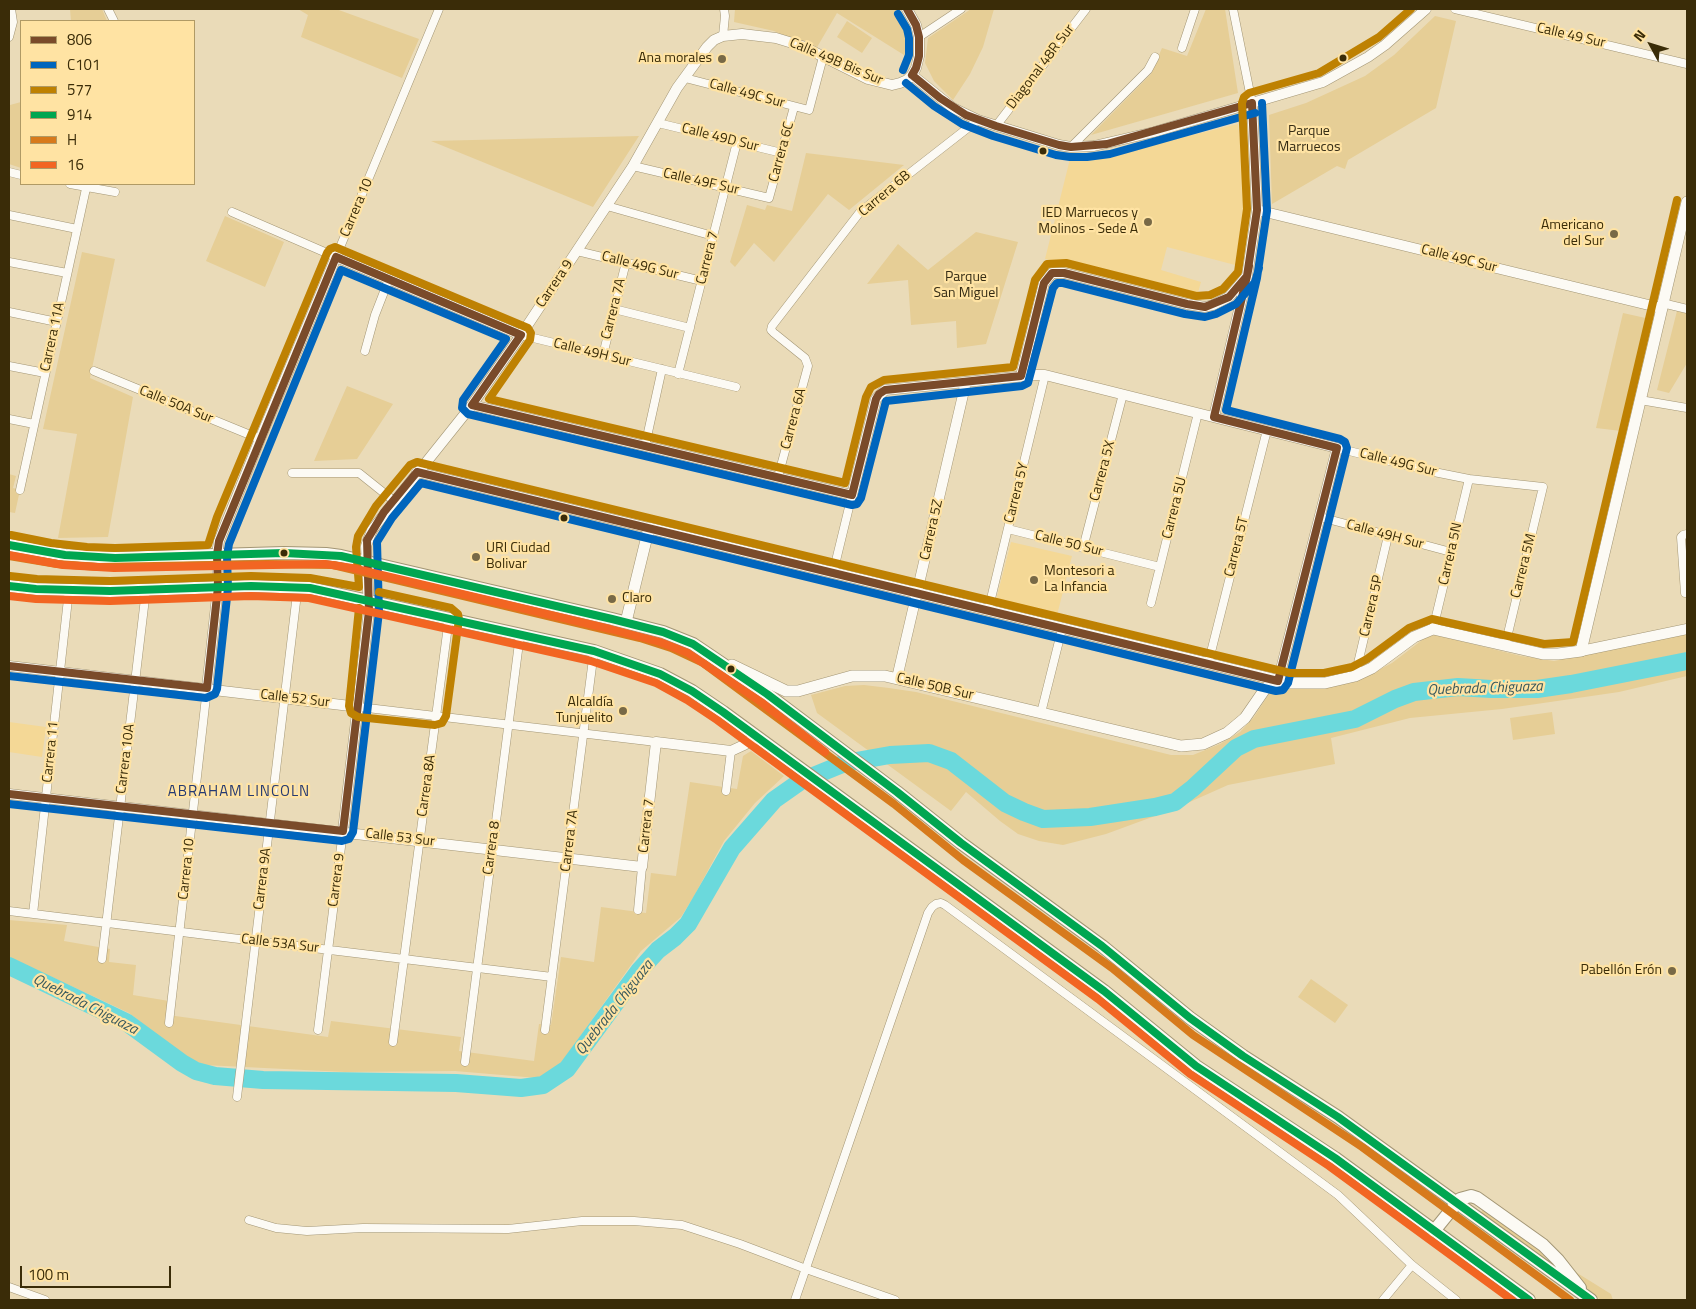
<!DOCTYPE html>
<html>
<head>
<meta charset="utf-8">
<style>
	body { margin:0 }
	#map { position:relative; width:1696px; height:1309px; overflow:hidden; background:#eadbb8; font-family:"Titillium Web",sans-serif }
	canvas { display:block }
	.frame { position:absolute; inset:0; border:10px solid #3a2c08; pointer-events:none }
	.legend { position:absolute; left:20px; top:20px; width:175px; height:165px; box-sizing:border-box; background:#ffe3a3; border:1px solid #b09a65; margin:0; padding:6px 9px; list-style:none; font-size:15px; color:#3a2c08 }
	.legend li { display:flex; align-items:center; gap:10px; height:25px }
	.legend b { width:25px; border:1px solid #b09a65 }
	.north { position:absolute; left:1626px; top:20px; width:50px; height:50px; -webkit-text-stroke:4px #ffe3a3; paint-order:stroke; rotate:309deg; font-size:14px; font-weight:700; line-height:20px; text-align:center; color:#3a2c08 }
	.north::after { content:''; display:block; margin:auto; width:18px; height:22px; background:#3a2c08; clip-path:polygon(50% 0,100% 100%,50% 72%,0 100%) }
	.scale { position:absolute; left:20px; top:1266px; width:151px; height:22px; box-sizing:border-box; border:2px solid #3a2c08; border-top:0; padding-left:6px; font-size:15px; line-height:18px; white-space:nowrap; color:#3a2c08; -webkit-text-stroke:4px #ffe3a3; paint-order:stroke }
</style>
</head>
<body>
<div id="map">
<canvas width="1696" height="1309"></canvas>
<div class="frame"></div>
<ul class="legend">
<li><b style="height:6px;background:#7a4b2a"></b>806</li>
<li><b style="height:6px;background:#0065bd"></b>C101</li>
<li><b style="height:6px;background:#be8102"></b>577</li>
<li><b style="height:6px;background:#00a651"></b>914</li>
<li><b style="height:6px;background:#d77a1c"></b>H</li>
<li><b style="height:6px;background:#f26522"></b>16</li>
</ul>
<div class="north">N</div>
<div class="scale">100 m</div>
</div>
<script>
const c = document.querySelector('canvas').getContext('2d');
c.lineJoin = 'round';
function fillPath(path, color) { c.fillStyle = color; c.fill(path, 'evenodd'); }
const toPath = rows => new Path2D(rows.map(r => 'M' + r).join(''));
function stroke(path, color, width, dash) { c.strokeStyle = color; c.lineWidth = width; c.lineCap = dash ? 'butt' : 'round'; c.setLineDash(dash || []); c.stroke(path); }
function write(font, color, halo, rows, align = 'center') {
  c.font = font + ' "Titillium Web",sans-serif'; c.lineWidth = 4.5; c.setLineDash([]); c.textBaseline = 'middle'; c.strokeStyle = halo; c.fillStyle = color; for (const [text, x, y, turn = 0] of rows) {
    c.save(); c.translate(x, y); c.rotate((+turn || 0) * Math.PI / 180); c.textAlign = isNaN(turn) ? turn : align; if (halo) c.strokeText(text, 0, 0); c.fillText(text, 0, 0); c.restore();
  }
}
const built = toPath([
	[1238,124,1246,196,1235,265,1167,247,1161,270,1201,282,1197,296,1045,259,1070,159,1101,157],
	[1011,542,1072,556,1056,619,995,604],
	[9,722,46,727,42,757,9,752]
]);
const green = toPath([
	[70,9,102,9,107,21,71,21],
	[298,9,336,9,419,39,402,78,301,37,308,15],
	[735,9,895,9,906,23,909,48,906,62,904,55,837,13,816,49,774,31,734,22],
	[971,9,994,9,983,47,970,74,953,100,934,81,925,63,928,38],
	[1206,9,1225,9,1238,93,1091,135,1151,74,1162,48,1187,56],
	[1435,16,1456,21,1436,108,1348,160,1345,169,1337,166,1272,204,1269,115,1306,103,1365,76,1394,55],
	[847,21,872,38,862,53,837,37],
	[9,101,10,105,21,102,21,168,9,164],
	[639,136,593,207,431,141],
	[806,153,904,165,849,210,828,194,774,262,754,243,735,267,730,262,747,205,765,210,767,205,792,211],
	[225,216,284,242,265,287,206,261],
	[976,232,1018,242,986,344,957,348,956,321,911,325,908,280,867,284,898,244,928,270],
	[82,252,115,259,90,378,133,397,108,537,58,538,77,434,43,429],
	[1677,311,1687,313,1687,363,1669,393,1657,390],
	[1623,313,1650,319,1621,431,1596,428],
	[347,386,393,404,357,459,314,461],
	[9,474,16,476,13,488,20,490,15,513,9,512],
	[1687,634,1687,676,1619,692,1502,709,1410,718,1331,738,1335,764,1228,785,1174,809,1106,834,1063,845,1039,841,1018,834,1000,821,966,792,951,811,817,713,811,695,845,686,864,685,889,688,916,692,1171,755,1193,755,1220,744,1240,732,1254,717,1269,694,1275,690,1285,688,1323,688,1369,675,1392,663,1426,637,1436,635,1521,656,1554,661],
	[1552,712,1555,734,1513,740,1510,718],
	[751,751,784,776,755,803,724,841,693,898,681,917,641,951,559,1066,549,1074,537,1078,455,1071,345,1072,204,1065,184,1056,129,1013,9,957,9,920,67,925,64,941,110,949,109,962,136,965,133,995,169,1001,168,1015,328,1037,331,1021,461,1037,459,1051,534,1061,539,1024,551,1025,561,957,594,962,601,907,646,913,651,873,676,876,690,782,737,789,743,756],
	[1311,979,1348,1005,1335,1023,1298,997],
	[1484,1208,1534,1245,1559,1273,1479,1215],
	[1574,1271,1611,1294,1613,1300,1601,1300,1593,1295]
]);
const river = toPath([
	[9,966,126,1022,182,1063,196,1071,215,1076,263,1080,456,1083,521,1088,543,1085,567,1069,639,971,658,950,675,937,688,924,732,848,774,800,801,781,845,763,890,755,929,753,951,761,1005,803,1024,812,1043,819,1090,817,1155,807,1175,802,1193,788,1236,748,1254,739,1355,719,1395,699,1414,692,1458,687,1491,689,1537,689,1571,684,1687,661]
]);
const minor = toPath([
	[108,9,114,21],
	[1233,9,1252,103],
	[1455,9,1687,64],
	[723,36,725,16,724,9],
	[9,37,13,22,11,9],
	[919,37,961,9],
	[1182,48,1195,9],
	[685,78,809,110,823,57],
	[658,123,782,153],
	[996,126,1086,9],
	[1071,147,1148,70,1155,57],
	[633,166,769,198,794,107],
	[9,172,21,175],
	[70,184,115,192],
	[607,206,713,236],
	[232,212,336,257,439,9],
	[9,215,77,229],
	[577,251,702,281],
	[9,262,67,273],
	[1662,303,1687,309],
	[614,309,690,328],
	[9,312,57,322],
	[521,335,736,387],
	[365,351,375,315,389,279],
	[603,355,626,262],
	[9,366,45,373],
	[94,371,260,439],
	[678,374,737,142],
	[1640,400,1687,408],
	[9,419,34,424],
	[645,446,662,369],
	[1337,448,1434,472,1469,479,1543,487,1505,646],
	[292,473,359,473,394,501],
	[778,477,808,366,805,358,774,333,771,330,772,326,860,212,978,120],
	[20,490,87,184],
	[1320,517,1451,552],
	[1008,529,1160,567],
	[1083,548,1123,394],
	[833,573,852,495],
	[1685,593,1681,537,1683,535,1687,534],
	[1151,603,1198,413],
	[988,611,1045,375],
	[1433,629,1469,479],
	[1208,664,1267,430],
	[1355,676,1388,536],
	[359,707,656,742],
	[1041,713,1062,629],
	[726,791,731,751],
	[638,910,642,867],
	[9,911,552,977],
	[33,914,69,590],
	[102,959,146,590],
	[169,1023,207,688],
	[318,1030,343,831],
	[545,1030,594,651],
	[393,1042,449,618],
	[465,1062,520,635],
	[237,1097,296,602],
	[249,1220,276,1228,307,1231,363,1228,508,1229,582,1221,634,1221,682,1225,740,1244,806,1269,895,1300],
	[9,1287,45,1300],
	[795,1300,928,913,932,907,936,904,941,903,945,905,1338,1195,1412,1265,1456,1300],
	[1383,1300,1412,1265]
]);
const tertiary = toPath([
	[912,75,953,108,978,120,1059,145,1071,147,1094,146,1154,132,1323,82,1368,57,1385,45,1426,9],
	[1257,210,1661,308],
	[1021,376,1044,283,1052,273,1064,273,1187,304,1205,307,1213,305,1229,297,1247,276],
	[472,405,852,495,876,399,885,390,1036,375,1045,375,1337,448,1278,681],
	[1214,417,1247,276,1257,210,1252,103],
	[417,472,649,528],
	[1581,651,1687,629],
	[9,666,359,707],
	[897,678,966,382],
	[207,688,218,587,217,555,219,541,260,439,336,257,521,335],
	[9,794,642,867,656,742,731,751,744,745,757,737],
	[343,831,369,611,366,546,372,530,472,405,521,335,633,166,677,88,707,47,714,40,723,36,742,34,776,38,802,46,868,79,892,85,900,83,907,80,912,75,916,68,919,56,919,37,916,25,907,9]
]);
const secondary = toPath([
	[626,622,649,528,1289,683,1325,683,1355,676,1372,668,1414,637,1433,629,1543,654,1558,654,1581,651,1687,202],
	[732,665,786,691,798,691,852,676,885,676,1181,746,1203,744,1227,733,1245,718,1265,689,1278,681]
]);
const primary = toPath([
	[9,545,65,555,115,558,284,553,326,554,341,556,612,619,663,632,693,644,767,694,897,792,961,843,1102,946,1190,1018,1243,1056,1338,1117,1591,1300],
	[9,586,36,589,110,591,251,586,310,588,594,651,660,674,692,691,723,712,1104,991,1196,1066,1335,1158,1529,1300],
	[1434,1231,1460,1199,1471,1196,1477,1198,1543,1245,1558,1260,1580,1288]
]);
const bus1 = toPath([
	[907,9,916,25,919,37,919,56,916,68,912,75],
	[912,75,940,98,966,115,996,126,1059,145,1071,147,1107,144,1252,103],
	[9,666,207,688,218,587,217,555,219,541,336,257,521,335,472,405,852,495,876,399,879,394,885,390,1021,376,1044,283,1052,273,1064,273,1187,304,1205,307,1229,297,1247,276,1249,266],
	[9,794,343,831,369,611,367,540,384,512,417,472,1278,681,1337,448,1214,417,1247,276,1257,210,1252,103]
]);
const bus2 = toPath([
	[898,14,907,29,909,38,909,55,903,70],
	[906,83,934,106,962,124,993,136,1056,155,1070,157,1087,157,1110,154,1255,113],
	[9,676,206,698,215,694,217,689,228,588,227,556,229,544,341,270,506,339,463,400,462,408,468,414,852,505,857,504,861,498,886,401,1022,386,1028,383,1053,288,1057,283,1063,283,1185,314,1205,317,1216,314,1236,304,1255,282,1259,268],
	[9,804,342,841,349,839,353,832,379,612,377,542,392,518,421,483,1276,691,1283,690,1288,683,1347,448,1345,442,1340,439,1226,410,1257,278,1267,211,1262,103]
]);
const bus3 = toPath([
	[11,535,51,543,87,547,115,548,208,545,217,517,327,253,330,249,335,247,528,328,531,333,530,340,489,399,845,483,866,397,871,387,884,380,1013,367,1035,280,1047,264,1066,263,1196,296,1210,295,1223,289,1238,272,1247,209,1242,103,1244,97,1249,93,1319,73,1379,37,1411,9],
	[10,576,37,579,110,581,251,576,310,578,359,587,356,547,358,536,376,506,410,465,417,462,1290,673,1324,673,1352,667,1367,659,1409,628,1432,619,1544,644,1573,642,1677,200],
	[359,608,349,706,351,713,358,717,435,725,442,723,446,716,459,619,458,614,451,608,379,592]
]);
const bus4 = toPath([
	[9,545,65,555,115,558,284,553,341,556,612,619,663,632,693,644,767,694,897,792,961,843,1102,946,1190,1018,1243,1056,1338,1117,1591,1300],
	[9,586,36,589,110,591,251,586,310,588,594,651,660,674,692,691,723,712,1104,991,1196,1066,1335,1158,1529,1300]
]);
const bus5 = toPath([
	[9,556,57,564,99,567,267,564,333,565,640,638,671,648,703,663,894,804,963,860,1112,968,1193,1035,1362,1147,1570,1300]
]);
const bus6 = toPath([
	[9,555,63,565,114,568,325,564,352,568,610,629,660,642,688,653,761,702,825,752],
	[9,596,36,599,110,601,251,596,309,598,591,661,656,683,687,700,717,720,1098,999,1190,1074,1329,1166,1512,1300]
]);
const markers = [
	[1343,58,4.5,"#3a2c08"],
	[722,59,5,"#786946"],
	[1043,151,4.5,"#3a2c08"],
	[1148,222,5,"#786946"],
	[1614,234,5,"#786946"],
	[564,518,4.5,"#3a2c08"],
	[284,553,4.5,"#3a2c08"],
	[476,557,5,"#786946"],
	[1034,580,5,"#786946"],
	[612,599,5,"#786946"],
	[731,669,4.5,"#3a2c08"],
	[623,711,5,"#786946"],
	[1672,971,5,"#786946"]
];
const streetNames = [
	["Calle 49 Sur",1571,36,13],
	["Calle 49B Bis Sur",836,62,23],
	["Diagonal 48R Sur",1041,67,-53],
	["Calle 49C Sur",747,94,15],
	["Calle 49D Sur",720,138,14],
	["Carrera 6C",782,152,-75],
	["Calle 49F Sur",701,182,13],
	["Carrera 6B",885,194,-40],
	["Carrera 10",357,208,-67],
	["Carrera 7",708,258,-76],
	["Calle 49C Sur",1459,259,14],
	["Calle 49G Sur",640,266,14],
	["Carrera 9",555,284,-56],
	["Carrera 7A",614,309,-76],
	["Carrera 11A",53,337,-78],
	["Calle 49H Sur",592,353,14],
	["Calle 50A Sur",176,405,22],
	["Carrera 6A",794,419,-75],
	["Calle 49G Sur",1398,463,14],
	["Carrera 5X",1103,471,-75],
	["Carrera 5Y",1017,493,-76],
	["Carrera 5U",1175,508,-76],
	["Carrera 5Z",932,530,-77],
	["Calle 49H Sur",1385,535,15],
	["Calle 50 Sur",1069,544,14],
	["Carrera 5T",1237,547,-76],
	["Carrera 5N",1451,554,-77],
	["Carrera 5M",1524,566,-76],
	["Carrera 5P",1372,606,-77],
	["Calle 50B Sur",935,687,13],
	["Calle 52 Sur",295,699,7],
	["Carrera 11",51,752,-84],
	["Carrera 10A",126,759,-83],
	["Carrera 8A",427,786,-82],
	["Carrera 7",647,826,-84],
	["Calle 53 Sur",400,838,7],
	["Carrera 7A",570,841,-83],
	["Carrera 8",492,848,-82],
	["Carrera 10",187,869,-84],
	["Carrera 9A",263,879,-83],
	["Carrera 9",337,880,-83],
	["Calle 53A Sur",280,944,7]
];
const poiNames = [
	["Ana morales",712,59],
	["IED Marruecos y",1138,214],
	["Molinos - Sede A",1138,230],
	["Americano",1604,226],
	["del Sur",1604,242],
	["URI Ciudad",486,549,"left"],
	["Bolivar",486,565,"left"],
	["Montesori a",1044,572,"left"],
	["La Infancia",1044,588,"left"],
	["Claro",622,599,"left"],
	["Alcaldía",613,703],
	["Tunjuelito",613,719],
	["Pabellón Erón",1662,971]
];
const parkNames = [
	["Parque",1309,132],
	["Marruecos",1309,148],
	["Parque",966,278],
	["San Miguel",966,294]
];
const waterNames = [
	["Quebrada Chiguaza",1485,689,-2],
	["Quebrada Chiguaza",85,1005,27],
	["Quebrada Chiguaza",615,1008,-52]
];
const neighbourhoodNames = [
	["ABRAHAM LINCOLN",239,792]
];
fillPath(built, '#f4d896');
fillPath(green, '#e6ce96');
stroke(river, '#6bd9dc', 18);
stroke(minor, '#a39675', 9);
stroke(tertiary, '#a39675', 11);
stroke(secondary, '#a39675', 12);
stroke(primary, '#a39675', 14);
stroke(minor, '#fcfaf4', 8);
stroke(tertiary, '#fcfaf4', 10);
stroke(secondary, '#fcfaf4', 11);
stroke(primary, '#fcfaf4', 12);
stroke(bus1, '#7a4b2a', 8);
stroke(bus2, '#0065bd', 8);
stroke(bus3, '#be8102', 8);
stroke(bus4, '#00a651', 8);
stroke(bus5, '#d77a1c', 8);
stroke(bus6, '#f26522', 8);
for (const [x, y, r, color] of markers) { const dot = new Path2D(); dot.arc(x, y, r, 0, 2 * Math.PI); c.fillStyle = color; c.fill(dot); stroke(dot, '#ffe3a3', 2); }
write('14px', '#3a2c08', '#ffe3a3', streetNames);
write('14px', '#3a2c08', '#ffe3a3', poiNames, 'right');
write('14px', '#352c15', '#ffe3a3', parkNames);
write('italic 15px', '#39595d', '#ffe3a3', waterNames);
c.letterSpacing = '1px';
write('15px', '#263a72', '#ffe3a3', neighbourhoodNames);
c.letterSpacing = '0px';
</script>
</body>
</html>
